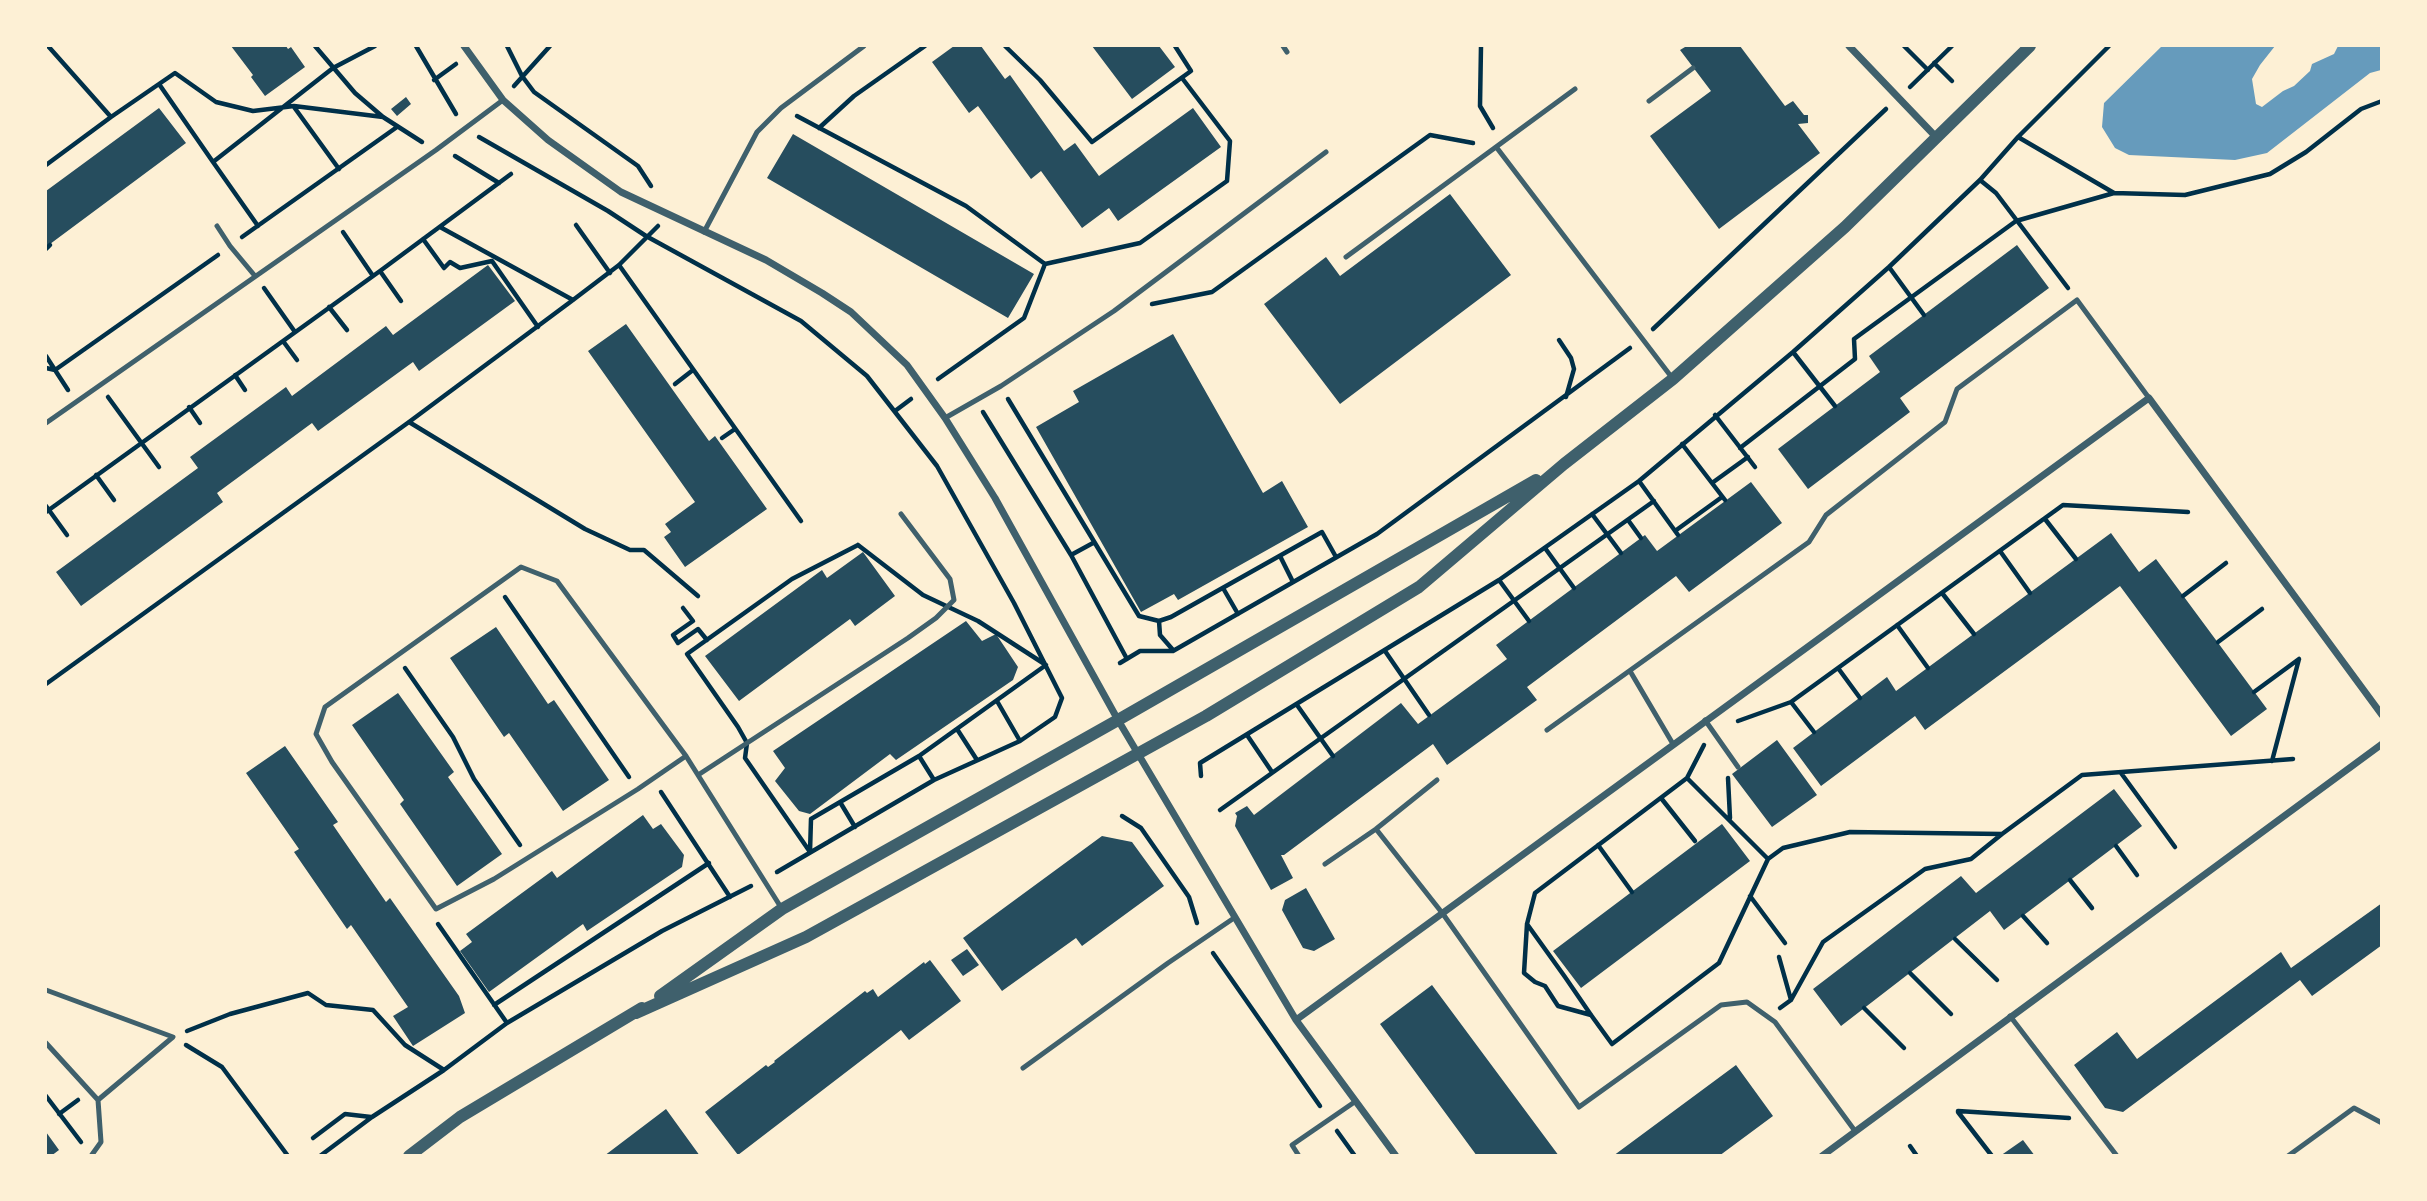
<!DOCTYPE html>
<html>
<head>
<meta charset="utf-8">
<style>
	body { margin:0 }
	#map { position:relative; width:2427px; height:1201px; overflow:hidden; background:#fdf0d5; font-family:Lato,sans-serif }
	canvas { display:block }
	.frame { position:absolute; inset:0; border:47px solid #fdf0d5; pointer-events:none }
</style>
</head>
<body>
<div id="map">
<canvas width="2427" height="1201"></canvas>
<div class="frame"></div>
</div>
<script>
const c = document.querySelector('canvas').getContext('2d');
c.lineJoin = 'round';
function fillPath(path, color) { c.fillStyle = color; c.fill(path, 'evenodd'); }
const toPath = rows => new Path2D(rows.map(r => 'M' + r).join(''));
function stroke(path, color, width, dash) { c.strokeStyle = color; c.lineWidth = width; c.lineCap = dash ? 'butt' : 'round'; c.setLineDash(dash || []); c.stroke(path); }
const water = toPath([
	[2162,46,2275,46,2260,65,2252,79,2256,104,2262,107,2283,91,2294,86,2310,71,2312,64,2334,54,2338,46,2381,46,2381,70,2370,73,2267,153,2235,160,2129,155,2115,148,2102,127,2104,103]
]);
const building = toPath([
	[231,46,286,46,288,49,291,47,305,67,265,96,251,77,253,75],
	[954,46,981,46,1005,79,1010,75,1064,151,1075,143,1099,176,1193,108,1221,147,1118,221,1109,208,1082,228,1041,171,1031,179,978,106,969,113,932,62],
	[1092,46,1159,46,1175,67,1132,99],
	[1683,46,1740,46,1785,106,1793,101,1804,115,1808,115,1808,123,1798,124,1820,153,1719,229,1650,136,1711,91,1680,50,1685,47],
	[406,97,411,104,397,116,391,109],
	[159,108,186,143,46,247,46,191],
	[793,134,1034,274,1008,318,767,178],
	[1450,194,1511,275,1340,404,1264,304,1326,257,1340,276],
	[2017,245,2049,288,1900,398,1910,412,1808,489,1778,449,1880,372,1869,356],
	[488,265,515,301,419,371,413,362,318,431,312,423,217,493,223,502,81,606,56,572,198,468,190,457,286,387,292,396,386,326,393,335],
	[626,324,709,441,715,436,767,509,685,567,664,537,671,532,665,524,695,502,588,351],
	[1173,334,1263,493,1282,481,1308,527,1178,600,1174,594,1141,612,1036,427,1079,402,1073,391],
	[1751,482,1782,523,1689,592,1676,576,1527,687,1537,700,1447,765,1433,744,1284,855,1281,855,1293,878,1271,890,1235,826,1237,816,1235,813,1247,806,1254,815,1401,703,1418,724,1507,659,1496,645,1645,535,1657,551],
	[2111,533,2139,572,2156,559,2267,709,2231,736,2120,586,1925,730,1915,716,1821,786,1793,748,1887,677,1896,691],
	[863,552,895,596,855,626,850,619,739,701,705,656,822,570,827,578],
	[966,621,982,641,996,634,1018,667,1013,680,896,760,890,754,810,814,799,811,775,781,785,768,773,751],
	[496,627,548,704,554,700,609,780,563,811,509,733,504,737,450,658],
	[398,693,454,772,448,777,502,854,457,886,400,804,404,800,352,725],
	[1777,740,1817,795,1772,827,1732,774],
	[285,746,338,822,333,825,386,902,390,898,459,996,465,1013,413,1046,393,1016,408,1007,351,925,347,929,294,852,299,849,246,773],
	[2114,789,2142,826,2004,930,1990,911,1841,1026,1813,989,1961,876,1976,893],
	[643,815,653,829,661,824,684,855,682,867,587,931,583,924,489,992,460,951,472,942,466,934,552,871,557,878],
	[1722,824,1750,861,1581,988,1553,951],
	[1102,836,1132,842,1164,886,1082,946,1076,938,1002,991,963,938],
	[1306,888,1335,939,1314,951,1303,948,1282,910,1285,900],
	[2382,903,2382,945,2312,996,2300,980,2123,1112,2105,1108,2074,1065,2117,1032,2137,1059,2281,952,2291,968],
	[967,949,979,965,963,976,951,960],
	[930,960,961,1001,909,1040,901,1030,738,1155,705,1112,766,1065,768,1067,775,1062,774,1061,865,991,867,993,873,989,878,997,924,962,925,964],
	[1432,985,1559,1156,1477,1156,1380,1024],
	[1736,1065,1773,1116,1719,1156,1613,1156],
	[666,1109,700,1156,604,1156],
	[46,1132,59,1150,51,1156,46,1156],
	[2023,1140,2035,1156,2000,1156]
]);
const path = toPath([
	[48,46,111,117,175,73,216,102,253,111,294,106,383,117],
	[315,46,355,93,383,117,422,142],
	[416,46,456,114],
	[507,46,522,76,534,92,638,166,651,186],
	[1005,46,1040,80,1092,142,1191,71,1175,46],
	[1481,46,1480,106,1493,128],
	[1904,46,1928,70],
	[1934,63,1952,81],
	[434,80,456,64],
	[159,84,213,162,333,68,375,46],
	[514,86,550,46],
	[1910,87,1952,46],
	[294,107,339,169],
	[797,116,966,206,1045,264],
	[819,128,854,96,925,46],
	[479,137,608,211,646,236,801,321,867,376,937,466,1014,603,1062,698,1055,717,1020,741,934,780,777,872],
	[2018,137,2114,193,2185,195,2270,174,2306,152,2361,109,2382,101],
	[455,156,499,183],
	[213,162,258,226],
	[46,165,111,117],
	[1980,180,1996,193,2068,288],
	[576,225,610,273],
	[440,227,573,300],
	[343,232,373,276],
	[242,237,397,127],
	[423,239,444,268,450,262,460,268,492,261,538,327],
	[46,249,50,245],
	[619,265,801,521],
	[1889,267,1924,315],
	[380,271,401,301],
	[264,288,295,332],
	[1152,304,1212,292,1430,135,1473,143],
	[329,307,347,330],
	[1653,329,1886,109],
	[1559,340,1571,358,1574,369,1566,397],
	[283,341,297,360],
	[1793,352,1835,406],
	[46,356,55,370,218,255],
	[46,368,55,370,68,390],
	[235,375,245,390],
	[938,379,1024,318,1045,264,1140,243,1227,181,1230,141,1182,78],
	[675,384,693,370],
	[108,397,159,467],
	[1008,399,1139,616,1159,621,1171,617,1322,532,1336,557],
	[189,407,200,423],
	[895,411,911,399],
	[983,412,1071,555,1127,659],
	[1715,415,1755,467],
	[409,422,585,529,630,550,644,550,698,596],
	[722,438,735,429],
	[1682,444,1725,500],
	[1740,448,1855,359,1854,339,2016,221,2114,193],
	[96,475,114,500],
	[1639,481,1678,535],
	[1712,483,1748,457],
	[46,506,67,535],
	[46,512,380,271,511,174],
	[1592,514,1621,553],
	[2045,519,2076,559],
	[1628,520,1641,538],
	[1675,531,1722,497],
	[858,545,923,595,978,621,1046,665,919,756,811,819,810,852,745,758,747,743,738,727,687,654,792,579,858,545],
	[1545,548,1574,588],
	[2000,551,2030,593],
	[1071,555,1093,543],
	[1280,556,1293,582],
	[1499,580,1529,621],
	[1223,588,1238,614],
	[1942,593,1974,634],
	[2183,596,2226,563],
	[505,597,629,777],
	[683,608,693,621,673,635,678,643,698,629,707,640],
	[1159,621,1160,635,1173,650],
	[1897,625,1928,668],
	[2218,642,2262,609],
	[1385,651,1429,715],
	[1120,663,1140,651,1173,651,1377,534,1630,348],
	[405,668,453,737,474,779,520,845],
	[1838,668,1860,698],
	[46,684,409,422,573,300,619,265,658,226],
	[2254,692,2299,659],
	[997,701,1020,741],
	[1791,702,1814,732],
	[1297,705,1333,756],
	[1738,721,1791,702,2063,505,2188,512],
	[957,729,977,760],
	[1247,735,1272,772],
	[919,756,934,780],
	[2272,761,2299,659],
	[2121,773,2175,847],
	[1201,776,1200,763,1499,580,1639,481,1793,352,1889,267,1980,180,2018,137,2109,46],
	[1687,778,1704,745],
	[1728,778,1730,818],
	[661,792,730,897],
	[1661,798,1695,841],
	[840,802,855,827],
	[1220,810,1654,501],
	[1122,816,1141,828,1189,897,1197,923],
	[2002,834,2082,775,2293,759],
	[1598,845,1632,892],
	[2116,846,2137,875],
	[1768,859,1783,848,1850,832,2002,834,1971,859,1925,869,1823,942,1791,1000,1780,1008],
	[2070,880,2092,908],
	[1750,896,1785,943],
	[2023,916,2047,943],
	[438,924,507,1023],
	[1527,924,1565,977,1591,1015,1612,1044,1719,963,1768,859,1687,778,1535,893,1527,924,1524,973,1535,982,1545,986,1558,1006,1591,1015],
	[1955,939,1997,980],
	[1213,953,1320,1106],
	[1779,957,1791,1000],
	[1910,973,1951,1014],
	[494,1005,709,863],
	[1864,1008,1904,1048],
	[187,1031,230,1014,308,993,326,1005,373,1010,405,1045,444,1070],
	[186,1045,222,1067,288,1156],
	[46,1096,81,1142],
	[1958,1111,2069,1118],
	[1958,1112,1992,1156],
	[59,1114,78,1100],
	[1337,1131,1355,1156],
	[313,1138,345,1114,371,1117],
	[1910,1146,1917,1156],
	[320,1156,372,1117,444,1070,507,1023,662,931,751,886]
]);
const service = toPath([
	[1283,46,1287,52],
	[1649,101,1693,68],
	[1497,148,1673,379],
	[217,226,230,246,255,276],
	[704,232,757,132,781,108,864,46],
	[1346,257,1575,89],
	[945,418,1001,386,1114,311,1326,152],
	[46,423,436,150,503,100],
	[1630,671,1673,744],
	[1705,720,1738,767],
	[1547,730,1809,542,1826,515,1945,422,1957,389,2077,300,2149,398],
	[686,756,638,789,494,879,436,909,332,762,316,734,325,707,521,567,557,581,686,756,782,909],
	[698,775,908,638,936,618,954,600,950,579,901,514],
	[1376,829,1443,914,1579,1107,1721,1005,1747,1002,1775,1022,1855,1131],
	[1325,864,1376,829,1437,780],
	[46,990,173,1037,98,1100],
	[2010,1016,2117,1156],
	[46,1043,98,1100,101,1142,91,1156],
	[1023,1068,1168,963,1234,918],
	[1299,1156,1292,1145,1356,1101],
	[2288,1156,2354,1108,2382,1123]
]);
const minor = toPath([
	[464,46,503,100,548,140,621,192,766,260,822,293,851,312,907,365,945,418,995,498,1118,720,1296,1020,1396,1156],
	[1849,46,1937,138],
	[1296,1020,2149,398,2382,715],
	[1822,1156,2382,744]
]);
const tertiary = toPath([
	[660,996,782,909,1118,720,1536,480],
	[636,1013,806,937,1206,716,1419,587,1564,464,1673,379,1845,227,2030,46],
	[409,1156,460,1117,642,1008]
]);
fillPath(water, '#669bbc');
fillPath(building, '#264d5e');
stroke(path, '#003049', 4.5);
stroke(service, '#3f606c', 5);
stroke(minor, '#3f606c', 7);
stroke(tertiary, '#3f606c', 12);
</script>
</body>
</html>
